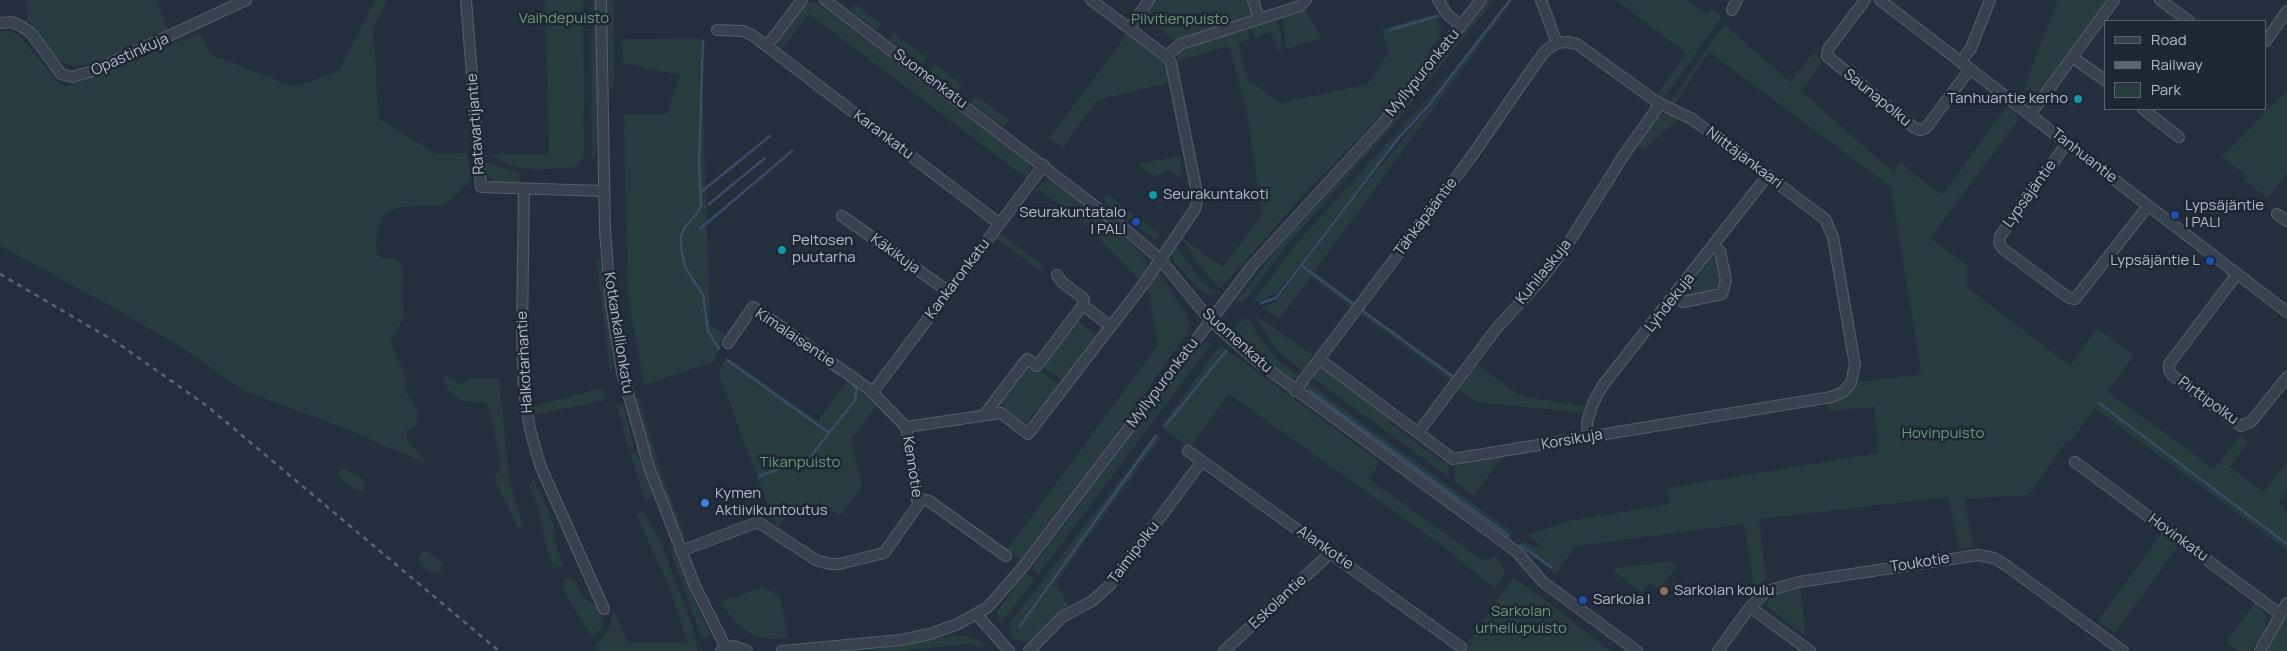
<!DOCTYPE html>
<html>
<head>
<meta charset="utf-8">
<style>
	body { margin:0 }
	#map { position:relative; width:2287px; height:651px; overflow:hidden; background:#242f3e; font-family:Manrope,sans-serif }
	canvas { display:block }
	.legend { position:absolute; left:2104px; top:20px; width:162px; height:90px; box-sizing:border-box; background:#1d2633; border:1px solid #59626f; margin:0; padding:6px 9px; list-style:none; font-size:15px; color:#b4bcc9 }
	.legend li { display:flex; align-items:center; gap:10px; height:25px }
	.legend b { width:25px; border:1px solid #59626f }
</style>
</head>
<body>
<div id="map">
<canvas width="2287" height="651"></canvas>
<ul class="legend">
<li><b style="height:6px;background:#38414e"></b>Road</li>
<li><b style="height:6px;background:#5a6575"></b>Railway</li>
<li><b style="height:14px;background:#263c3f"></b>Park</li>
</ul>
</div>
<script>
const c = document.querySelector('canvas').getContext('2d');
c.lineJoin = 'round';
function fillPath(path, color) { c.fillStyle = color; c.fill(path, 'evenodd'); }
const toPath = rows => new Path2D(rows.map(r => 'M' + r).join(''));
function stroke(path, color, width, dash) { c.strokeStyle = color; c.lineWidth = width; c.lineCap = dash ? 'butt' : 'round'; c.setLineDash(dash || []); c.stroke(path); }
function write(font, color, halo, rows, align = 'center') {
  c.font = font + ' Manrope,sans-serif'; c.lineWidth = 5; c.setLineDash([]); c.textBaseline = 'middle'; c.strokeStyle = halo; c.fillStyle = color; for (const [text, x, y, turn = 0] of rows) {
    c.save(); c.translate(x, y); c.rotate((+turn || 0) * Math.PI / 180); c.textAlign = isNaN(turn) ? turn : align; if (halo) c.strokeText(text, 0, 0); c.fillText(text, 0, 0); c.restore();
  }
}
const green = toPath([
	[26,0,157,0,168,32,88,65,70,66,58,61,47,51,28,19],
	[375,0,387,0,373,30,379,119,436,154,467,153,471,172,471,180,450,200,441,205,401,207,385,213,376,235,377,255,383,258,399,260,403,269,402,294,404,317,390,341,406,378,405,390,419,413,415,428,407,429,406,438,426,463,336,425,244,391,186,350,109,305,0,246,0,31,12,31,23,39,57,82,64,86,81,82,200,33,210,54,294,87,339,71],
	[545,0,583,0,584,152,583,159,576,167,535,170,513,166,487,154,549,155],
	[592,0,596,0,597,20,598,88,596,156,592,156,591,40,594,25],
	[606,0,614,0,614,89,610,89],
	[1154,0,1249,0,1253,13,1248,18,1175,41,1143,16],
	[1489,0,1494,0,1401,116,1287,245,1243,303,1236,301,1285,239,1399,113],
	[1511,0,1513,0,1314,272,1355,302,1351,307,1311,277,1279,319,1262,307,1276,302,1335,222,1422,116,1502,8],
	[1616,0,1686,0,1707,15,1712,9,1720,15,1720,19,1664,99,1657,95,1686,53],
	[2058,0,2108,0,2037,97,2024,88],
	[814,1,1030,163,1032,170,1025,180,1025,177,809,14,781,51,778,47,778,40,805,5],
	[855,4,881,23,877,30,850,10],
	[1305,10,1321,36,1318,39,1286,49,1283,17],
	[1435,14,1441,30,1438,39,1412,78,1366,131,1305,193,1220,289,1196,262,1182,238,1223,267,1262,215,1247,111,1229,46,1177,61,1179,53,1184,48,1247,28,1250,39,1238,44,1248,80,1281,103,1368,84,1389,52,1382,29],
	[1275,19,1278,22,1281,35,1281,51,1278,52,1271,32,1255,38,1252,27],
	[1724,24,1790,82,1813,53,1823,60,1801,91,1893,172,1901,161,1908,169,1942,195,2008,105,2019,119,1930,238,1967,265,1967,287,2070,366,2097,328,2134,355,2108,392,2214,469,2240,435,2248,442,2230,467,2264,492,2287,461,2287,490,2279,503,2287,512,2287,550,2095,408,2071,441,2065,443,2029,495,1965,499,1973,547,1959,549,1948,497,1759,519,1766,580,1754,587,1744,524,1576,546,1555,574,1519,546,1523,540,1534,548,1542,546,1527,535,1569,521,1670,504,1667,488,1879,453,1874,407,1829,411,1827,402,1847,396,1858,382,1918,375,1921,371,1891,187,1709,52,1675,104,1670,102],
	[894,33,926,58,923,64,889,40],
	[1128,33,1162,61,1172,82,1097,100,1063,148,1049,138],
	[701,38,710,325,725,335,713,362,644,385,628,295,624,115,667,114,680,75,623,63,622,42,625,39],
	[935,64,962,85,958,92,930,71],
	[1451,73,1395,141,1276,294,1255,302,1255,299,1296,244],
	[2287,90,2287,173,2268,198,2243,180,2246,175,2222,157],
	[976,96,1008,119,1008,122,1003,126,973,104,972,101],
	[1666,112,1680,118,1644,149,1638,145,1657,118],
	[1180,156,1183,180,1170,170,1153,176,1137,164],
	[485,162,519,173,520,183,495,182,487,174],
	[1051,179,1097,214,1144,255,1142,258,1147,265,1140,281,1081,220,1041,191,1035,191,1043,182],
	[1107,194,1159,234,1158,238,1156,240,1107,204,1104,199],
	[999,232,1045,267,1042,272,996,238],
	[1175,245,1203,282,1216,294,1210,295,1202,292,1174,262,1172,252],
	[1714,255,1717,256,1722,282,1720,290,1685,297,1684,295],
	[596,258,600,262,614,366,610,372],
	[1159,274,1186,313,1189,321,1188,332,1115,435,1020,560,1007,550,1158,345,1149,292,1145,286,1154,275],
	[1363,309,1454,375,1450,380,1359,313],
	[1255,317,1262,319,1312,355,1303,371,1279,353],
	[1244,318,1249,320,1266,346,1280,362,1299,376,1297,378,1288,378,1280,373,1234,328],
	[1077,320,1097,335,1062,381,1042,366],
	[1205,343,1212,343,1039,574,1032,568,1195,351],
	[1220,345,1380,462,1369,479,1482,560,1495,556,1503,567,1504,575,1495,589,1444,547,1229,394,1190,448,1161,427],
	[727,357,818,421,847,381,877,405,851,439,862,486,840,516,821,503,790,513,778,527,776,525,720,378,719,370],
	[1477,364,1520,396,1587,407,1584,413,1476,402,1458,389],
	[1027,365,1038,373,1040,371,1060,385,1040,411,1037,409,1026,424,999,403],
	[1319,368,1325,370,1389,418,1391,424,1441,461,1449,462,1449,477,1313,378,1313,375],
	[446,375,460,384,471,378,499,378,509,479,524,530,518,527,494,479,501,468,495,431,487,403,463,401,451,394,442,378],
	[1307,382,1512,532,1509,539,1308,394,1305,389],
	[602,388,605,400,535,415,532,407],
	[639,398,660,470,685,536,681,538,639,416,635,399],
	[623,404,634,446,628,448,617,405],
	[1155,434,1161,437,1056,582,1068,606,1057,615,1034,639,1023,642,1015,639,1010,633,1010,623],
	[636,451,652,492,652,498,645,501,630,453],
	[1502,457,1474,496,1454,481,1456,464],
	[341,468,359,476,365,484,364,491,355,490,341,479,338,473],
	[533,480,548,509,554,526,555,542,563,567,554,567,546,546,541,518,530,486],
	[644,511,662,545,673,575,692,624,698,651,599,651,595,646,610,628,613,609,628,643,688,643,669,586,636,514],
	[2161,534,2178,546,2115,633,2098,621],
	[673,547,701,617,710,635,702,639,670,549],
	[422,552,428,552,437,558,443,564,441,572,435,573,425,570,418,559],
	[1670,561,1677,566,1659,590,1649,583,1642,593,1614,571,1617,568],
	[1026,573,1035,579,1001,623,996,613],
	[1513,577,1549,603,1610,651,1462,651],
	[566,578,574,581,584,598,597,607,603,619,602,628,592,637,567,597,562,585],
	[764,587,780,597,788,638,771,639,753,635,736,623,720,602],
	[1801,589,1806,637,1767,606,1768,600,1773,596],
	[2255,603,2266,615,2265,630,2251,651,2238,651,2226,642],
	[2287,615,2287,651,2266,651],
	[953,636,967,636,985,643,983,647,968,644,900,651,863,651]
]);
const stream = toPath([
	[1390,30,1438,16],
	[703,41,699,164,701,204,699,211,685,227,681,236,681,248,685,267,703,295,708,331,719,349],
	[701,192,770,136],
	[709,204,765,158],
	[701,228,792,151],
	[1301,265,1353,304],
	[1261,303,1276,298,1397,140,1427,107,1510,0],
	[1363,311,1452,376],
	[756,316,786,338],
	[794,343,838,374],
	[727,360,829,433],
	[1310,391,1509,536],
	[2099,403,2287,544],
	[1165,426,1226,351],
	[760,476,799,461,808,460,855,400,857,388,850,382],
	[1520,545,1551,567],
	[1020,626,1156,436]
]);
const minor = toPath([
	[466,0,481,187,603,191],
	[601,0,605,231,611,305,622,372,649,467,695,586,726,648],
	[825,0,1125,229,1160,259,1211,321,1258,362,1517,552,1543,582,1637,651],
	[1253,0,1259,19],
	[1438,0,1447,14,1461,26],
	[1865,0,1828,49,1827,56,1913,127,1920,130,1926,128,1970,69],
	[1880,0,2287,312],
	[2160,0,2189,21],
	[1732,10,1737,0],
	[0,23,12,22,21,26,31,33,61,74,72,77,93,71,246,0],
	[1130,28,1149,0],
	[717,30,743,31,752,35,1000,224],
	[2266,41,2287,11],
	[767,46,802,0],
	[1166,56,1181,44,1300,6,1306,0],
	[2072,57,2106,81],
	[1961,62,1971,48,1990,0],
	[2143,109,2179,137],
	[2030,115,2114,0],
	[2067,143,2000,236,1999,243,2003,249,2069,298,2075,299,2148,206],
	[524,190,522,329,524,392,530,429,540,465,604,609],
	[2277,214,2287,221],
	[842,216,949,292],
	[2237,274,2169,364,2169,370,2172,375,2241,426,2251,422,2287,377],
	[1057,275,1062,282,1084,299,1083,305],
	[1674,298,1683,302,1722,294,1726,280,1720,251,1714,246],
	[1319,359,1453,459,1831,397,1843,392,1851,383,1855,365,1833,237,1825,219,1692,119,1657,102,1577,44,1567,42,1557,43,1541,0],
	[1295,391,1469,160,1532,69,1545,51,1557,43],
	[872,393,1044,165],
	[985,414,1027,359,1037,366,1083,305,1110,326],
	[906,427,1001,413,1028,434,1145,282,1195,209,1198,198,1171,63,1166,56,1091,0],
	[1418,433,1496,329,1540,281,1566,247,1624,155,1660,104],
	[1588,437,1587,422,1593,403,1603,385,1768,175],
	[1188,451,1461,647],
	[2075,462,2280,614],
	[919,499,929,501,1006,556],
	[681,551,758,522,816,560,830,564,839,564,884,553,918,505,906,427,869,389,753,307,728,343],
	[1750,607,1810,651],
	[977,615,1009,651],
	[721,651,733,646,747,651],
	[782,651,901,640,930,634,958,624,988,607,1023,567,1253,265,1383,123,1481,0],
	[1029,651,1062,617,1092,601,1110,585,1202,461],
	[1224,651,1324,559,1329,551],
	[1718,651,1750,607,1767,591,1799,582,1978,555,1994,558,2007,566,2123,651],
	[2260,651,2287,603]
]);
const rail = toPath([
	[0,274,116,342,207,406,499,651]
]);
const markers = [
	[2078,99,5,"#0f9aa8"],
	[1153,195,5,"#0f9aa8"],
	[2175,215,5,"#1a4fb4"],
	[1136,222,5,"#1a4fb4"],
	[782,250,5,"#0f9aa8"],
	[2210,261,5,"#1a4fb4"],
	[705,503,5,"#3f7fe0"],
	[1664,591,5,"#8d6e63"],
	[1583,600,5,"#1a4fb4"]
];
const parkNames = [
	["Vaihdepuisto",564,19],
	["Pilvitienpuisto",1180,20],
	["Hovinpuisto",1943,434],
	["Tikanpuisto",800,463],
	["Sarkolan",1521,612],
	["urheilupuisto",1521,629]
];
const streetNames = [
	["Opastinkuja",130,55,-24],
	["Myllypuronkatu",1423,73,-51],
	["Suomenkatu",930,79,37],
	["Saunapolku",1877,98,39],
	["Ratavartijantie",476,124,-94],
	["Karankatu",883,135,37],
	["Tanhuantie",2084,156,38],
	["Niittäjänkaari",1744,158,37],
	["Lypsäjäntie",2030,194,-54],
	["Tähkäpääntie",1426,217,-53],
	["Käkikuja",895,254,36],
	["Kuhilaskuja",1544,272,-51],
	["Kankaronkatu",958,279,-53],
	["Lyhdekuja",1670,303,-52],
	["Kotkankallionkatu",618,333,81],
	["Kimalaisentie",795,338,34],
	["Suomenkatu",1237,341,42],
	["Halkotarhantie",525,362,-93],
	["Myllypuronkatu",1163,383,-53],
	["Pirttipolku",2208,401,36],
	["Korsikuja",1572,440,-10],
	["Kennotie",912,467,81],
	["Hovinkatu",2178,538,36],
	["Alankotie",1325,548,35],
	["Taimipolku",1134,553,-53],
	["Toukotie",1920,563,-9],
	["Eskolantie",1278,602,-43]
];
const poiNames = [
	["Tanhuantie kerho",2068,99,"right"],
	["Seurakuntakoti",1163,195],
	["Lypsäjäntie",2185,206],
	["I PALI",2185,223],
	["Seurakuntatalo",1126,213,"right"],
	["I PALI",1126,230,"right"],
	["Peltosen",792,241],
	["puutarha",792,258],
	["Lypsäjäntie L",2200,261,"right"],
	["Kymen",715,494],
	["Aktiivikuntoutus",715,511],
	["Sarkolan koulu",1674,591],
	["Sarkola I",1593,600]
];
fillPath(green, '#263c3f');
stroke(stream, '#394c67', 2.5);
stroke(minor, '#565f6c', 12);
stroke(minor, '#38414e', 10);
stroke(rail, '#5a6575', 2.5, [5, 5]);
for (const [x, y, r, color] of markers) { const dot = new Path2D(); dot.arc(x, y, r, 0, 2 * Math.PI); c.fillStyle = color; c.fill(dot); stroke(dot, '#1d2633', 2); }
write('15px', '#6b9a76', '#1d2633', parkNames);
write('15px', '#b4bcc9', '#1d2633', streetNames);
write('15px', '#b4bcc9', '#1d2633', poiNames, 'left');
</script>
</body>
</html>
